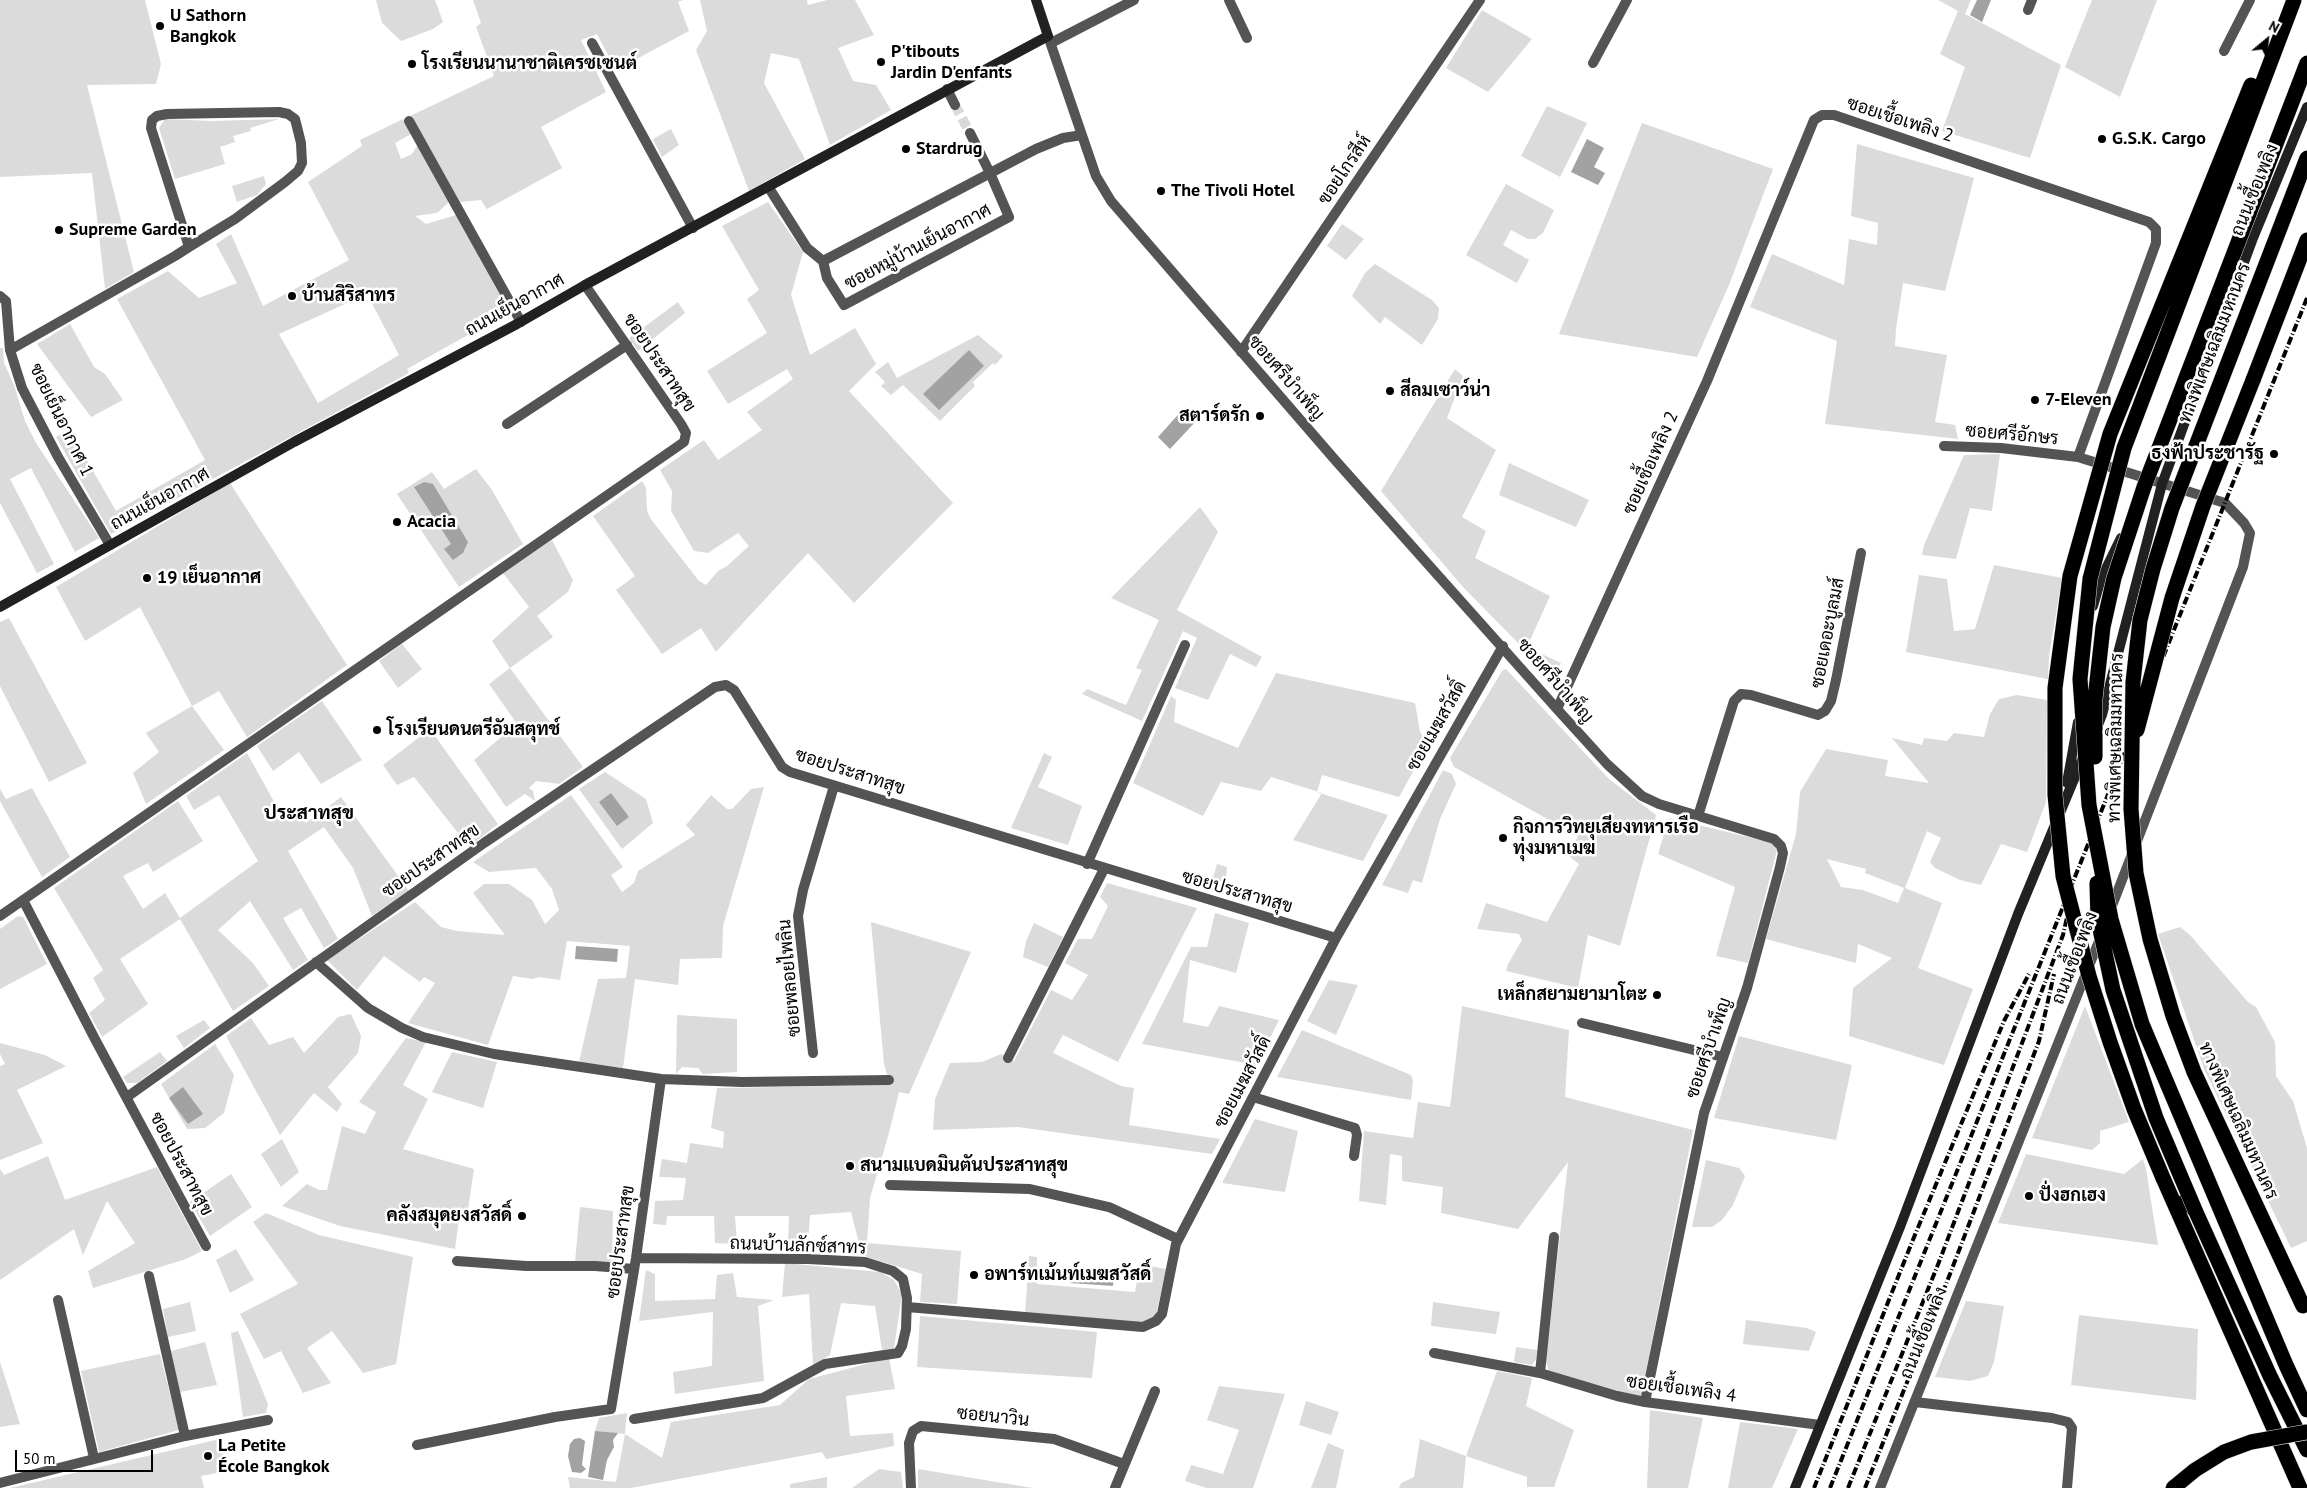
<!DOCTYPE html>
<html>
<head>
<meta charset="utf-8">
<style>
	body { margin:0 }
	#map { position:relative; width:2307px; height:1488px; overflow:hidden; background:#fff; font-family:"PT Sans",sans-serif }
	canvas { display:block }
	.north { position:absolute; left:2242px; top:15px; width:50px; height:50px; -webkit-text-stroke:4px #fff; paint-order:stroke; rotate:28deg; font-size:14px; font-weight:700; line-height:20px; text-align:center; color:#000 }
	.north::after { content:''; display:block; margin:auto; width:18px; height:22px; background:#000; clip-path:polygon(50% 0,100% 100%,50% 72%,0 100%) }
	.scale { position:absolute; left:15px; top:1450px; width:138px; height:22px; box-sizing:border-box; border:2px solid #000; border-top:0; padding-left:6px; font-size:15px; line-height:18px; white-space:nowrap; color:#000; -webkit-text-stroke:4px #fff; paint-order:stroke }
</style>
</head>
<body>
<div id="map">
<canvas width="2307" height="1488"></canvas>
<div class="north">N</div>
<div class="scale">50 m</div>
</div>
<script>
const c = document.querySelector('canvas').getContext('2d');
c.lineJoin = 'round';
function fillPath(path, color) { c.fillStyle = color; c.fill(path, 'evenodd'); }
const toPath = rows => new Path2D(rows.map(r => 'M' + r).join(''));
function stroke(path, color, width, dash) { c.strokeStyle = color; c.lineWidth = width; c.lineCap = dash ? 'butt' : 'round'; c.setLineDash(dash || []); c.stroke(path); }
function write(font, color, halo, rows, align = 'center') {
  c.font = font + ' "PT Sans",Sarabun,sans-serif'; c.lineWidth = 5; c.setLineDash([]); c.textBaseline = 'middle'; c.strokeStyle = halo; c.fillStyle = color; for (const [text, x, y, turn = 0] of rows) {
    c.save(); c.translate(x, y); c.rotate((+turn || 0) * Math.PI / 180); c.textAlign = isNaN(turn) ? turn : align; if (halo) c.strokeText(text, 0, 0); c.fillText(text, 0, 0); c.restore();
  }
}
const green = toPath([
	[0,0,145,0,161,64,156,84,87,85,134,272,105,289,92,173,0,177],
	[376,0,435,0,443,22,433,29,401,41,382,23],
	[473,0,683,0,678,2,689,31,616,70,597,34,581,40,606,92,541,127,562,168,487,209,481,200,460,202,410,116,494,76,476,27,481,23],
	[700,0,807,0,808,5,827,0,855,0,874,35,838,48,853,81,876,85,891,110,830,145,799,59,771,53,764,83,805,159,749,191,696,50,707,31],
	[1938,0,1971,0,1965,14,2061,65,2030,158,1942,131,1965,67,1940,54,1958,11],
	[2092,0,2157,0,2120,97,2065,67],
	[1482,10,1532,39,1488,92,1446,68],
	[1547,106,1587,123,1560,177,1521,156],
	[165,119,212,121,279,119,250,128,251,131,233,136,235,142,220,147,225,164,175,179,159,128],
	[403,119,411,134,395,143,401,159,412,154,418,144,449,202,437,213,415,216,426,224,456,215,509,312,407,369,409,373,111,534,56,437,69,429,116,511,205,460,117,299,168,271,199,298,237,283,216,244,231,234,263,306,349,260,308,182,362,146,360,140],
	[367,294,399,355,318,403,279,334],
	[1642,123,1773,169,1729,285,1697,357,1559,334],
	[671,129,679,145,662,157,653,139],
	[1857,144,1974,178,1945,291,1903,283,1896,329,1895,346,1947,355,1935,422,1955,425,1958,439,1825,424,1837,341,1750,307,1772,254,1844,285,1849,239,1877,245,1878,223,1851,216],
	[264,176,266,184,257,195,237,202,232,186],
	[1506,184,1554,210,1543,233,1535,239,1528,239,1511,230,1503,245,1529,260,1517,283,1466,255],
	[768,202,803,252,791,295,810,355,855,328,876,364,849,391,953,503,854,603,808,553,716,652,701,628,662,654,616,590,635,576,593,516,642,481,646,488,647,510,650,518,699,581,706,585,718,571,727,566,749,546,738,533,708,553,694,551,671,511,672,491,660,470,704,440,718,460,762,430,747,412,793,379,787,369,728,404,707,371,767,333,747,299,759,290,722,226],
	[1342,224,1364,239,1346,260,1327,246],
	[1375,264,1432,300,1439,308,1438,319,1422,345,1385,317,1380,324,1352,296,1365,273],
	[678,302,685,313,638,351,629,338],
	[70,324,94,367,105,374,123,400,91,417,37,344],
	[978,335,1003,356,995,365,993,363,973,382,975,386,940,421,903,385,891,395,881,386,885,382,875,372,888,362,897,378],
	[0,348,3,348,4,363,14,385,25,421,36,443,99,538,75,552,31,468,10,479,54,564,37,573,0,503],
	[1455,369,1463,376,1447,418,1496,450,1462,517,1486,531,1475,558,1550,596,1527,647,1561,663,1555,675,1552,677,1546,675,1518,648,1519,644,1463,587,1381,491],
	[2000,454,1992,511,1970,508,1956,559,1922,555,1924,545,1964,455],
	[1509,463,1589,500,1576,527,1499,495],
	[476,469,492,490,523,544,459,587,397,494,432,472,444,489],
	[230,483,347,665,247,737,219,691,192,706,224,750,146,804,133,773,159,752,146,733,192,706,140,607,85,641,56,587],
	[1200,507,1218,532,1177,610,1262,657,1256,667,1230,654,1208,700,1175,688,1197,638,1183,631,1142,721,1082,694,1087,689,1126,705,1142,670,1136,668,1159,620,1111,598],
	[552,540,573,580,568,592,537,616,553,637,510,668,583,767,559,784,536,781,529,788,533,791,535,801,525,794,506,807,474,760,517,724,489,684,510,668,492,641,529,607,503,573],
	[1994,565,2062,578,2049,656,2048,679,1906,652,1919,575,1947,579,1954,631,1975,629],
	[9,618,87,763,49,782,0,686,0,622],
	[402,644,422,669,398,688,379,661],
	[1506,669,1609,779,1656,815,1620,946,1588,935,1578,988,1506,971,1508,964,1522,940,1519,934,1477,929,1486,903,1547,922,1579,864,1569,856,1578,836,1454,767,1450,758,1502,671],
	[1276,673,1415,703,1420,732,1428,745,1399,797,1322,775,1317,792,1388,815,1363,861,1293,840,1322,793,1271,777,1261,791,1221,782,1203,816,1133,783,1171,696,1176,700,1174,722,1238,748],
	[2017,695,2047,700,2046,802,2027,852,2001,844,1981,885,1960,880,1935,868,1930,862,1941,838,1927,831,1905,888,1942,903,1918,968,1973,989,1944,1065,1849,1036,1853,988,1892,958,1858,944,1856,963,1766,939,1796,834,1800,792,1826,749,1888,760,1885,776,1929,783,1892,738,1922,745,1924,738,1947,741,1954,733,1984,737,1990,714,1999,699],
	[1827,859,1866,869,1865,873,1904,888,1898,903,1863,890,1841,887],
	[322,701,362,760,321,784,299,752,273,771,257,746],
	[430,729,498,824,469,847,414,777,397,785,383,765],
	[247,753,282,816,297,809,306,823,341,797,409,891,372,916,353,868,324,827,288,851,338,939,324,948,301,908,283,918,308,960,293,970,250,901,218,930,253,963,269,986,233,1011,180,919,120,959,148,1004,102,1037,89,1013,105,1000,93,978,103,970,54,888,178,801,203,841,153,872,148,863,123,876,143,909,165,893,180,918,258,861,219,795,194,810,186,796],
	[1044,753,1052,757,1038,787,1082,806,1068,845,1011,828],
	[1443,770,1452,774,1456,784,1440,819,1422,883,1413,880,1408,893,1382,885],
	[605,772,646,799,653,823,622,849,579,789],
	[764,787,723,926,722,958,680,959,678,985,635,979,623,1068,579,1062,598,979,626,978,630,946,567,941,560,980,539,977,532,979,513,976,488,1045,408,1023,435,983,424,977,420,982,384,956,357,990,327,960,415,902,441,927,457,931,505,935,473,893,484,884,509,884,532,900,545,924,559,910,552,889,536,868,489,872,473,862,571,795,623,867,611,875,622,892,634,883,638,871,695,835,686,825,711,795,727,809,732,809,751,789],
	[32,788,70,857,42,877,0,801,0,789,6,799],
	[1669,818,1765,841,1772,844,1777,850,1748,963,1716,956,1735,887,1658,854],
	[1217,864,1227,867,1226,878,1239,898,1210,889],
	[1107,883,1197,908,1118,1062,1063,1035,1053,1053,1121,1086,1134,1088,1129,1125,1220,1139,1212,1154,1018,1127,933,1130,935,1099,950,1063,982,1062,1001,1054,1014,1061,1051,990,1072,1000,1088,975,1065,963,1078,939,1092,939,1108,906,1100,897],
	[1215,913,1249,923,1236,973,1190,960,1183,1022,1208,1027,1219,1006,1279,1020,1257,1065,1142,1044,1191,947,1207,947],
	[18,916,23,917,47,964,0,989,0,929],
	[871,922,971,952,909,1094,899,1092,889,1133,870,1198,867,1243,961,1251,957,1304,920,1302,922,1274,867,1257,860,1247,851,1212,810,1215,808,1246,788,1244,789,1216,735,1216,737,1244,715,1243,714,1216,667,1216,666,1225,653,1224,655,1201,683,1200,686,1178,659,1177,662,1159,687,1163,690,1143,723,1148,724,1132,711,1128,717,1088,890,1085,884,1064],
	[1034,923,1063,937,1048,967,1023,957,1026,941],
	[2180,927,2190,935,2248,1002,2256,1007,2275,1042,2276,1076,2293,1101,2307,1148,2307,1241,2291,1248,2204,1069,2158,934],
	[1329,980,1358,985,1336,1035,1307,1021],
	[1462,1006,1569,1030,1565,1097,1693,1130,1641,1397,1549,1372,1546,1361,1568,1162,1518,1229,1441,1213,1443,1187,1402,1181,1402,1156,1390,1154,1386,1205,1359,1201,1364,1131,1413,1138,1418,1102,1450,1107],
	[2085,1006,2129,1122,2100,1131,2100,1143,2092,1150,2032,1138],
	[351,1014,361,1036,358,1053,328,1087,342,1104,337,1112,314,1093,280,1135,226,1036,251,1018,269,1045,293,1037,304,1053,338,1017],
	[677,1015,737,1019,737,1072,703,1074,698,1068,682,1067,676,1074],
	[204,1020,210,1028,184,1048,176,1036],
	[1302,1030,1411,1075,1413,1081,1411,1100,1277,1077],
	[1739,1036,1852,1065,1836,1140,1714,1118],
	[406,1038,426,1042,403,1085,428,1099,403,1149,474,1169,468,1209,460,1211,455,1249,340,1226,282,1206,307,1184,319,1190,327,1190,342,1126,365,1134,376,1112,359,1102],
	[0,1043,45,1055,66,1066,17,1090,43,1143,0,1160,0,1066,5,1064,0,1054],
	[215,1044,234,1075,224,1113,205,1128,187,1129,161,1084],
	[160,1052,167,1061,137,1083,127,1083,123,1077],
	[452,1052,497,1062,483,1108,432,1092],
	[1255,1119,1298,1131,1285,1192,1222,1183],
	[282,1139,299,1172,281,1187,261,1154],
	[2026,1154,2124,1174,2143,1159,2146,1169,2158,1245,1998,1223],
	[48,1156,65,1200,157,1167,202,1251,186,1259,93,1288,88,1271,135,1243,107,1201,83,1255,74,1229,0,1280,0,1169,4,1175],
	[1706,1160,1739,1168,1745,1176,1733,1205,1722,1220,1712,1227,1692,1227],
	[231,1174,252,1207,210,1236,190,1202],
	[580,1207,613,1211,612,1262,575,1262],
	[266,1213,319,1235,413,1257,396,1364,363,1373,332,1331,307,1348,331,1383,303,1393,281,1351,264,1359,240,1314,298,1284,253,1222],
	[236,1249,254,1280,230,1293,216,1260],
	[1029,1256,1037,1257,1037,1284,1135,1292,1140,1264,1166,1269,1156,1315,1149,1322,1143,1323,1025,1314],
	[785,1263,880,1272,894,1280,902,1295,894,1348,882,1350,875,1306,841,1303,830,1355,813,1365,809,1294,782,1297],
	[646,1270,655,1274,655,1301,715,1299,717,1275,733,1273,737,1297,774,1300,758,1306,764,1381,675,1394,673,1372,712,1366,713,1312,639,1321],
	[1966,1301,2004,1306,1994,1362,1988,1376,1970,1381,1935,1377],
	[190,1302,196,1331,168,1337,163,1309],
	[1433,1302,1500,1312,1496,1334,1431,1326],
	[2079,1315,2198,1329,2196,1400,2071,1385],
	[920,1316,1097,1332,1092,1378,917,1367],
	[1746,1320,1807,1328,1816,1332,1809,1351,1743,1344],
	[238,1331,268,1404,266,1413,243,1417,231,1333],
	[205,1342,217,1385,180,1392,171,1351],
	[1516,1347,1537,1350,1536,1359,1532,1365,1514,1362],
	[160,1354,179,1430,99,1452,81,1371],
	[889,1358,895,1389,846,1396,850,1436,893,1433,894,1446,826,1459,822,1452,631,1488,570,1488,568,1477,616,1482,625,1434,595,1431,599,1418,627,1413,625,1434,662,1458,671,1422,780,1405,809,1379],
	[0,1362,20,1424,0,1427],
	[1497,1371,1532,1378,1526,1406,1574,1430,1554,1487,1527,1487,1527,1477,1466,1456,1463,1488,1399,1488,1401,1483,1414,1477,1420,1439,1466,1456],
	[1219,1386,1285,1394,1253,1488,1206,1488,1185,1481,1191,1465,1223,1474,1239,1430,1207,1420],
	[1306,1401,1339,1412,1331,1435,1299,1425],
	[1650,1410,1703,1418,1688,1488,1647,1488],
	[1740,1422,1798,1429,1772,1488,1728,1488],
	[220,1439,227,1471,201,1476,204,1488,10,1488],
	[1328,1443,1344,1450,1336,1488,1311,1488],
	[879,1469,901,1472,903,1488,852,1488],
	[918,1469,1033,1488,918,1488],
	[827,1477,827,1488,790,1488,790,1484]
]);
const water = toPath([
	[1977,0,1991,0,1982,22,1970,15],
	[1587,139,1604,148,1594,167,1605,173,1598,185,1571,172],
	[969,350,984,366,939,410,923,394],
	[1185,407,1198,419,1170,449,1158,437],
	[424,482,433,484,468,542,463,553,453,560,444,549,451,544,414,487],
	[611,793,629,817,617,826,599,802],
	[576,946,618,949,617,962,575,959],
	[183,1087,203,1114,188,1124,169,1098],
	[1070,1274,1114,1277,1113,1286,1070,1283],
	[595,1431,618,1433,613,1440,614,1447,607,1460,603,1480,588,1477],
	[580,1438,585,1441,582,1465,586,1469,581,1473,572,1472,568,1456,570,1444,574,1439]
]);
const streetTunnel = toPath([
	[955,105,970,133]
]);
const street = toPath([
	[1229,0,1247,38],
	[2028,10,2032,0],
	[1048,36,1096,176,1111,201,1336,461,1557,709,1607,764,1642,796,1659,804,1774,839,1781,846,1783,853,1780,867,1747,988,1704,1113,1645,1402],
	[592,43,693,228],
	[1051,43,1134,0],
	[2224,51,2250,0],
	[1593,63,1627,0],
	[947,89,955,105],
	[409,121,521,322],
	[769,188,807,248,823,261,1036,149,1063,138,1082,135],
	[823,261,827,278,844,305,1009,217,990,173,970,133],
	[0,296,6,301,10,350,22,388,58,457,110,545],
	[10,350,175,256,189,247,235,219,285,182,298,171,302,163,301,143,295,119,288,114,279,112,167,114,157,116,152,120,151,128,189,247],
	[1241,352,1480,0],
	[507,424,627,345],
	[1944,446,2001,448,2078,457],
	[1557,709,1707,381,1814,120,1822,115,1834,115,2149,222,2156,229,2156,243,2078,457,2225,503,2244,523,2250,533,2243,567,2110,911],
	[1698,816,1734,701,1741,694,1751,695,1818,715,1825,711,1831,701,1836,680,1861,553],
	[1087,864,1185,645],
	[23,900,96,1041,206,1246],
	[0,916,684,442,686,433,681,424,585,285],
	[316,962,368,1008,402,1028,423,1037,494,1054,661,1079,742,1082,889,1080],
	[1582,1023,1723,1057],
	[813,1053,798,916,803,890,834,786],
	[1008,1058,1104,869],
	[127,1097,484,843,715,687,726,685,734,690,782,767,790,772,1336,938],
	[1253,1097,1355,1128,1357,1135,1354,1156],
	[890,1185,1030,1189,1109,1207,1178,1239],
	[457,1261,526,1266,595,1266,634,1269],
	[149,1276,185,1436],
	[58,1300,94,1458],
	[907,1307,1143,1327,1156,1321,1162,1314,1176,1244,1336,938,1503,646],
	[1434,1353,1540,1373,1617,1396,1645,1402,1820,1425],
	[1540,1373,1554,1237],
	[1915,1402,2052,1418,2068,1422,2072,1428,2067,1488],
	[634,1419,763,1398,825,1364,898,1353,902,1346,906,1329,907,1298,903,1279,893,1271,865,1262,808,1259,636,1258],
	[417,1445,555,1417,611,1409,636,1258,661,1079],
	[0,1483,185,1436,268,1420],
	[911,1488,909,1443,913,1431,921,1426,1054,1439,1124,1464],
	[1115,1488,1155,1391],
	[1880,1488,2101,936]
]);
const secondary = toPath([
	[2093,606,2101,579,2121,538],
	[0,607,294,442,517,324,585,285,1048,36,1036,0],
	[2098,725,2102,715,2162,484,2253,238,2307,107],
	[2067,783,2078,722],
	[1795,1488,1900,1227,2018,914,2084,755]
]);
const highway = toPath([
	[2253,380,2307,240],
	[2163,1178,2300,1488],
	[2185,1201,2195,1210,2270,1376,2307,1450]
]);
const rail = toPath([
	[1814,1488,1912,1242,2004,1021,2029,974],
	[1830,1488,2307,298],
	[1848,1488,1939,1262,2063,935,2070,904],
	[1865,1488,1950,1274,2039,1041,2054,974]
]);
const highwayBridge = toPath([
	[2294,0,2124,448,2090,579,2080,679,2089,805,2111,919,2142,1024,2286,1365,2307,1410],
	[2137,730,2172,598,2203,506,2253,380],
	[2095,757,2095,699,2103,627,2114,578,2144,487,2307,63],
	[2097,883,2098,920,2113,990,2156,1118,2195,1210],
	[2163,1178,2134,1109,2110,1042,2089,976,2063,876,2055,795,2055,688,2070,576,2110,434,2251,85],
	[2303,1306,2194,1072,2173,1016,2150,939,2136,873,2131,809,2133,682,2140,620,2153,569,2172,508,2307,158],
	[2173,1488,2195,1470,2224,1452,2251,1442,2307,1432]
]);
const markers = [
	[160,26,5,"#000"],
	[881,62,5,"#000"],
	[412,64,5,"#000"],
	[2102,139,5,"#000"],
	[906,149,5,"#000"],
	[1161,191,5,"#000"],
	[59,230,5,"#000"],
	[292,296,5,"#000"],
	[1390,391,5,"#000"],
	[2035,400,5,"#000"],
	[1260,416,5,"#000"],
	[2274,454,5,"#000"],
	[397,522,5,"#000"],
	[147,578,5,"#000"],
	[377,730,5,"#000"],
	[1503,838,5,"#000"],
	[1657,995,5,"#000"],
	[850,1166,5,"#000"],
	[2029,1196,5,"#000"],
	[522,1216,5,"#000"],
	[974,1275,5,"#000"],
	[208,1456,5,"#000"]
];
const poiNames = [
	["U Sathorn",170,16],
	["Bangkok",170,37],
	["P'tibouts",891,52],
	["Jardin D'enfants",891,73],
	["โรงเรียนนานาชาติเครซเซนต์",422,64],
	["G.S.K. Cargo",2112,139],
	["Stardrug",916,149],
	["The Tivoli Hotel",1171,191],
	["Supreme Garden",69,230],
	["บ้านสิริสาทร",302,296],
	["สีลมเซาว์น่า",1400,391],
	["7-Eleven",2045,400],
	["สตาร์ดรัก",1250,416,"right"],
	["ธงฟ้าประชารัฐ",2264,454,"right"],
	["Acacia",407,522],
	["19 เย็นอากาศ",157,578],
	["โรงเรียนดนตรีอัมสตุทช์",387,730],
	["กิจการวิทยุเสียงทหารเรือ",1513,828],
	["ทุ่งมหาเมฆ",1513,849],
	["เหล็กสยามยามาโตะ",1647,995,"right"],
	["สนามแบดมินตันประสาทสุข",860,1166],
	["ปั่งฮกเฮง",2039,1196],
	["คลังสมุดยงสวัสดิ์",512,1216,"right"],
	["อพาร์ทเม้นท์เมฆสวัสดิ์",984,1275],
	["La Petite",218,1446],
	["École Bangkok",218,1467]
];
const streetNames = [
	["ซอยเชื้อเพลิง 2",1900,120,18],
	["ฃอยโกรสีห์",1345,170,-56],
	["ถนนเชื้อเพลิง",2255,190,-68],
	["ซอยหมู่บ้านเย็นอากาศ",918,247,-28],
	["ถนนเย็นอากาศ",515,305,-29],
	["ทางพิเศษเฉลิมมหานคร",2215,343,-69],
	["ซอยประสาทสุข",659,363,56],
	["ซอยศรีบำเพ็ญ",1286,378,49],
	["ซอยเย็นอากาศ 1",61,420,64],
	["ซอยศรีอักษร",2012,435,5],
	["ซอยเชื้อเพลิง 2",1651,463,-66],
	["ถนนเย็นอากาศ",160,499,-29],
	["ซอยเดอะบูลมส์",1828,633,-79],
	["ซอยศรีบำเพ็ญ",1555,681,49],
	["ซอยเมฆสวัสดิ์",1437,726,-60],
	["ทางพิเศษเฉลิมมหานคร",2116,738,-89],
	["ซอยประสาทสุข",850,772,18],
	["ซอยประสาทสุข",431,861,-35],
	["ซอยประสาทสุข",1237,892,16],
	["ถนนเชื้อเพลิง",2075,958,-69],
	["ซอยพลอยไพลิน",790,978,-95],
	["ซอยศรีบำเพ็ญ",1709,1048,-71],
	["ซอยเมฆสวัสดิ์",1243,1082,-62],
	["ทางพิเศษเฉลิมมหานคร",2238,1121,66],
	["ซอยประสาทสุข",181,1164,62],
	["ซอยประสาทสุข",621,1242,-82],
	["ถนนบ้านลักซ์สาทร",798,1246,2],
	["ถนนเชื้อเพลิง",1924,1333,-68],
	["ซอยเชื้อเพลิง 4",1681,1389,8],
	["ซอยนาวิน",993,1417,6]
];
const neighbourhoodNames = [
	["ประสาทสุข",309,814]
];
fillPath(green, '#dbdbdb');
fillPath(water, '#a2a2a2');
stroke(streetTunnel, '#d9d9d9', 10, [10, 5]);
stroke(highway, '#dbdbdb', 16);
stroke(street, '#545454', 10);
stroke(secondary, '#212121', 10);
stroke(highway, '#000', 15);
stroke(rail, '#000', 4, [8, 2.5, 1, 2.5]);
stroke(highwayBridge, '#dbdbdb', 16, []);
stroke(highwayBridge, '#000', 15);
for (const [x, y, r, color] of markers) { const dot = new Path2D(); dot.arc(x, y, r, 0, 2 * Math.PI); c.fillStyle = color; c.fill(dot); stroke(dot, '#fff', 2); }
write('bold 18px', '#000', '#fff', poiNames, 'left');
write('18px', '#000', '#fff', streetNames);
write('bold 19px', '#000', '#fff', neighbourhoodNames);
</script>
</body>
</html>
